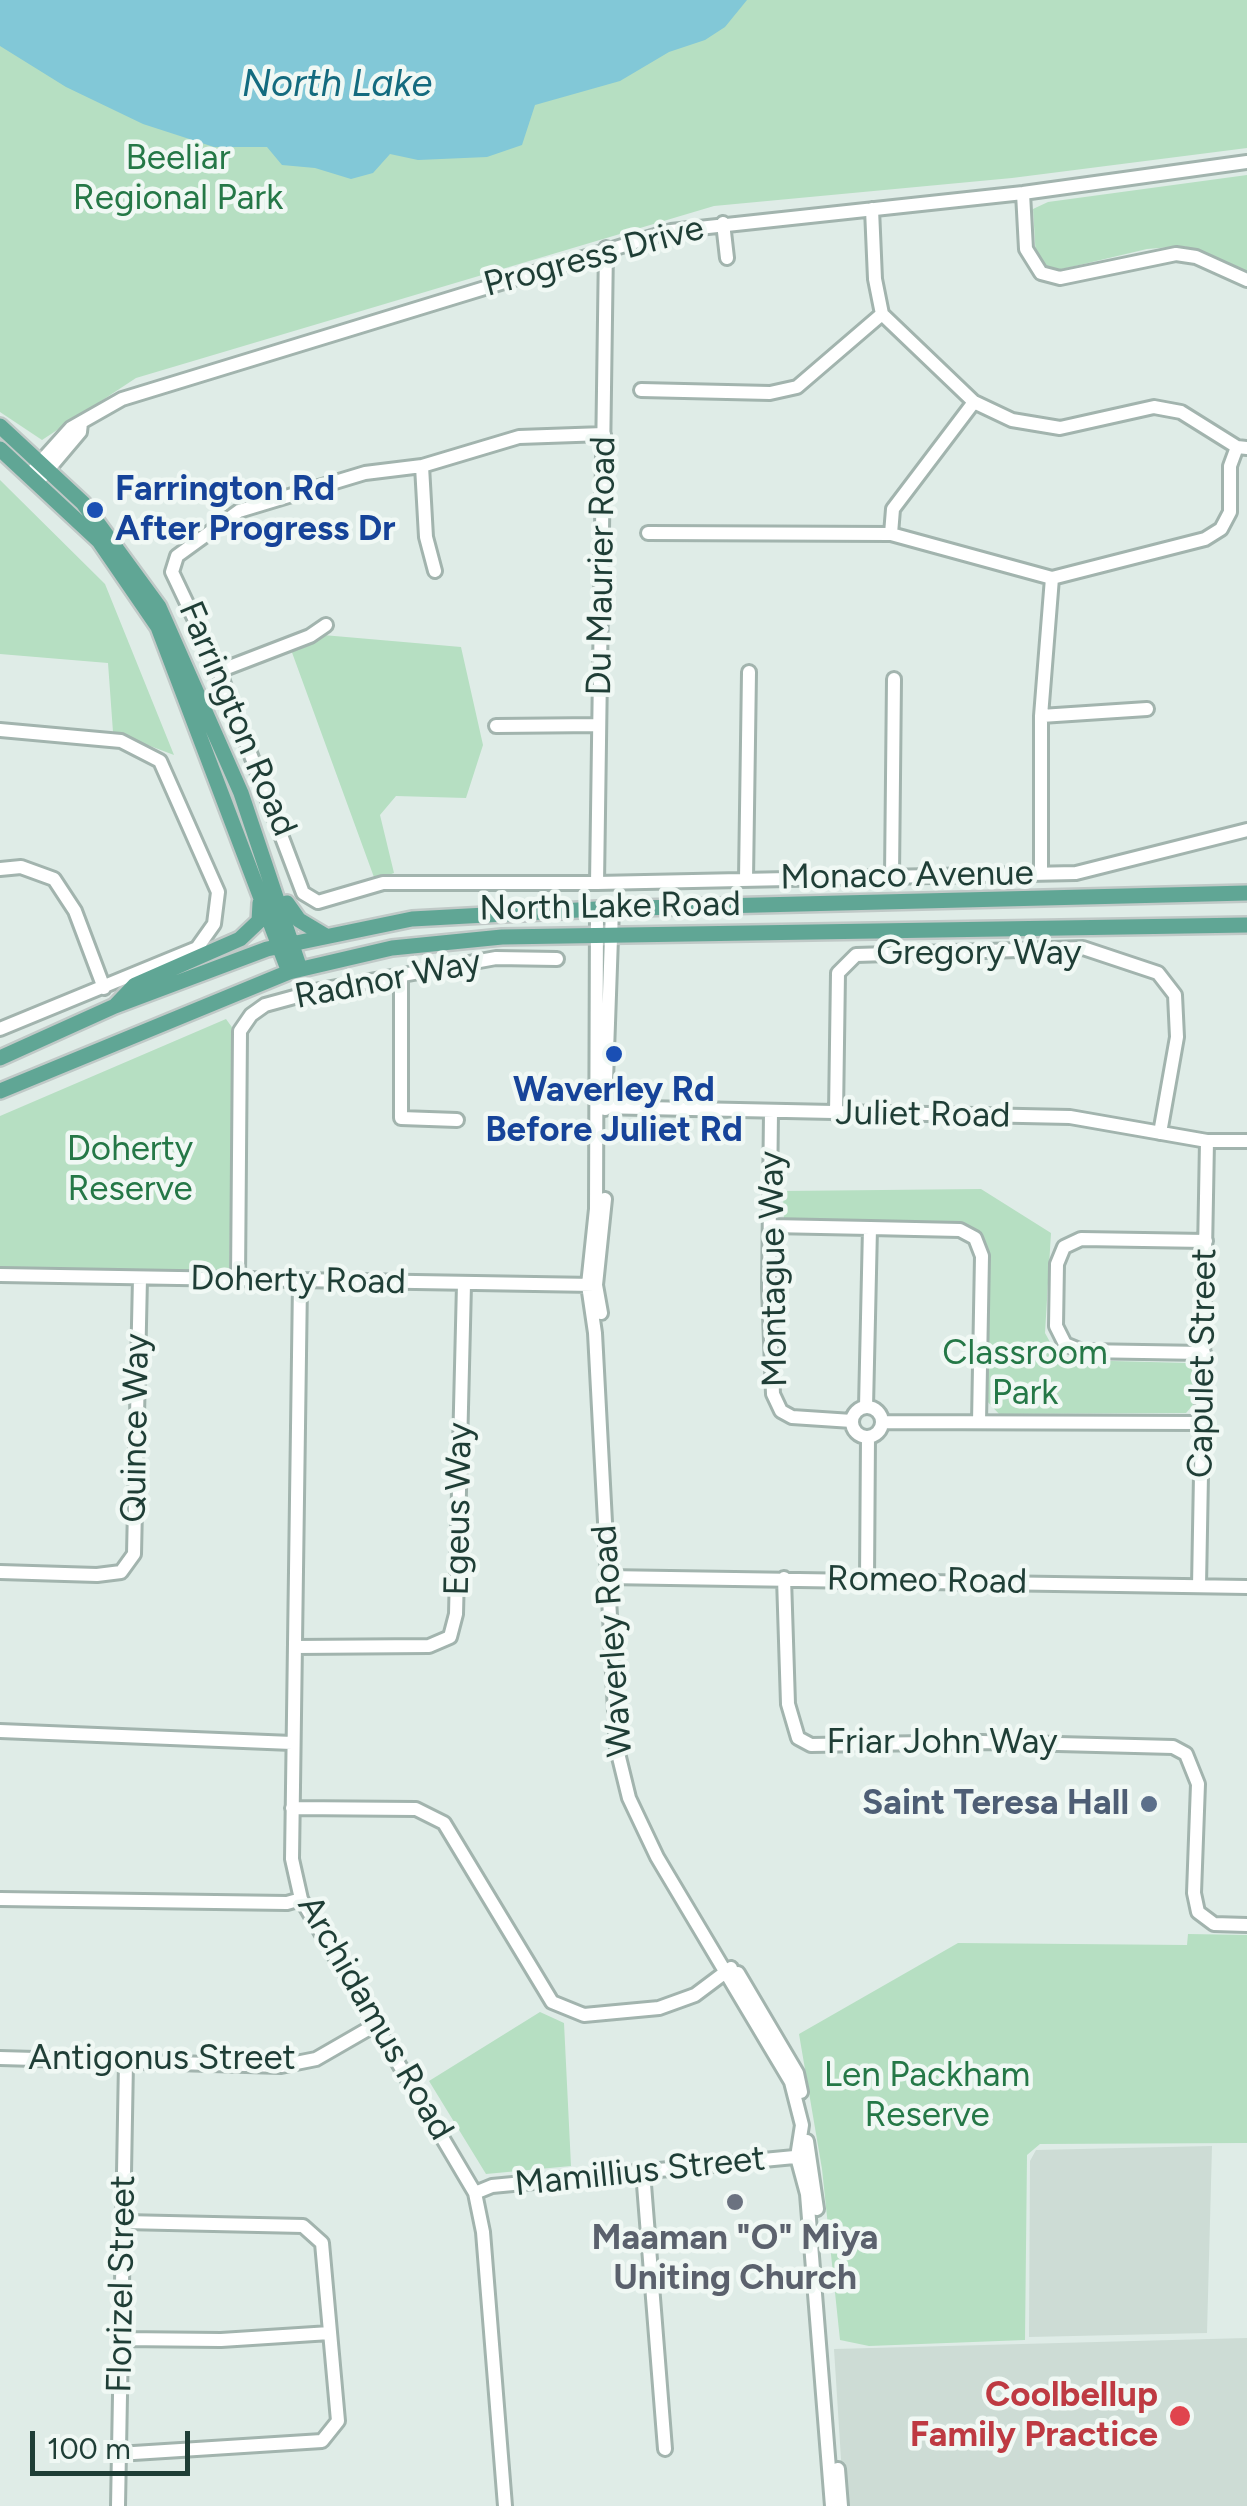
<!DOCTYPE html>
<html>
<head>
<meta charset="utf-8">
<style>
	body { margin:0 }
	#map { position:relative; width:1247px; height:2506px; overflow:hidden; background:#dfece7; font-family:Figtree,sans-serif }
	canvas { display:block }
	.scale { position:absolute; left:30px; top:2431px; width:160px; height:45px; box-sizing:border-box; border:5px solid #1f3e36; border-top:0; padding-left:12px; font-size:30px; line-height:35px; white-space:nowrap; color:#1f3e36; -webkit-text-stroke:8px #f0f8f4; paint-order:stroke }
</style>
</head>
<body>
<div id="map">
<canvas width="1247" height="2506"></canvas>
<div class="scale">100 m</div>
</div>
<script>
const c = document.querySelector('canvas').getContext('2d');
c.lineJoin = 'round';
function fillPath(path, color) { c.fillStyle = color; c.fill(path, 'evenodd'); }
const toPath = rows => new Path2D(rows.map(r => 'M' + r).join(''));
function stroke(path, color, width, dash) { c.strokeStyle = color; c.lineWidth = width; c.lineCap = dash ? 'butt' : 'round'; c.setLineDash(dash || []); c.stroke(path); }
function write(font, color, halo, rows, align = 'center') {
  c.font = font + ' Figtree,sans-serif'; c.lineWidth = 9; c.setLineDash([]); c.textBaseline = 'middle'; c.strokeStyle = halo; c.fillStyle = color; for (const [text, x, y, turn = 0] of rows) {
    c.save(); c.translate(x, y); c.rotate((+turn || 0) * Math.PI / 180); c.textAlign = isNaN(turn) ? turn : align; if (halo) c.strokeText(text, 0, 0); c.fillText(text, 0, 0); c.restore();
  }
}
const built = toPath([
	[1212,2146,1207,2333,1029,2337,1030,2161,1036,2150],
	[1247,2338,1247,2506,844,2506,834,2349]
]);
const green = toPath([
	[0,0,1247,0,1247,148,1012,178,714,206,136,378,42,440,0,412],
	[1247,175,1247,274,1184,246,1147,249,1054,271,1036,258,1033,209,1048,202],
	[0,480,105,584,174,755,113,732,108,663,0,654],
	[323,635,461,647,483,745,466,798,396,796,380,815,394,873,375,880,290,647],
	[226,1019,234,1030,229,1275,0,1269,0,1116],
	[981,1189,1051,1233,1045,1333,1055,1351,1075,1360,1188,1363,1194,1370,1193,1405,1186,1413,999,1414,986,1400,988,1267,983,1245,962,1237,784,1222,783,1191],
	[1188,1934,1247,1935,1247,2143,1040,2144,1027,2155,1025,2340,869,2346,840,2340,822,2169,799,2034,958,1943,1187,1945],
	[540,2012,564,2023,571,2166,486,2174,429,2081]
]);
const water = toPath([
	[0,0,747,0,725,27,705,40,669,52,620,81,535,105,522,145,487,157,418,160,390,154,373,173,351,179,315,168,282,165,267,147,214,147,143,124,66,87,0,46]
]);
const minor = toPath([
	[1023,193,1026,249,1041,273,1060,278,1176,254,1196,257,1247,280],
	[872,209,875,279,882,314,974,402,1012,420,1060,428,1154,407,1181,412,1237,447,1247,448],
	[723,223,727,258],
	[641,390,770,393,797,387,882,314],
	[604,434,519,437,422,466,365,473,239,511,177,556,172,572,219,671,303,893,318,902,383,883,597,883,1076,873,1247,830],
	[422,466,426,537,435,571],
	[35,468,71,428,122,399,671,231,1023,193,1247,162],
	[42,477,80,432,81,423],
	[648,533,891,534,1052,578,1205,539,1221,529,1230,512,1230,466,1237,447],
	[891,534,893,509,974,402],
	[219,671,310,636,326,625],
	[1041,716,1147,709],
	[496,726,599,725],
	[0,730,121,741,160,761,218,892,214,924,197,948,0,1029],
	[0,869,21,867,54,879,75,911,104,988],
	[1041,873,1041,716,1052,578],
	[892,876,894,679],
	[746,879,749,672],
	[597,883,606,248],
	[597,909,596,1209,588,1285,595,1333,617,1749,629,1798,657,1857,791,2082,802,2125,797,2157,807,2194,832,2506],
	[401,978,401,1118,457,1120],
	[597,1107,1070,1117,1207,1141,1247,1141],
	[605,1109,612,909],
	[771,1112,769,1288,773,1394,781,1411,792,1417,852,1421],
	[836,1114,838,973,856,955,1083,948,1158,973,1175,995,1177,1037,1160,1133],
	[771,1226,870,1228,866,1407],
	[870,1228,960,1230,975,1238,982,1256,979,1422],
	[0,1275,594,1285],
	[238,1280,240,1031,251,1015,265,1005,320,990,496,958,557,959],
	[300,1283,292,1859,301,1899,475,2193,483,2232,505,2506],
	[601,1313,596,1285,605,1199],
	[1204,1353,1082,1351,1065,1344,1056,1326,1057,1264,1064,1247,1081,1239,1206,1241],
	'852 1422a15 15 0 1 1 30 0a15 15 0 1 1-30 0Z',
	[882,1422,1203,1423],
	[0,1572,97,1575,121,1572,134,1554,140,1278],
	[606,1577,1247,1587],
	[784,1578,788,1704,798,1738,811,1745,982,1742,1173,1747,1186,1754,1198,1784,1194,1893,1198,1912,1214,1924,1247,1925],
	[867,1580,868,1437],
	[1199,1586,1207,1141],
	[295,1647,429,1646,450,1637,456,1614,464,1284],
	[0,1731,292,1743],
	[292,1808,416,1809,444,1823,552,2002,584,2015,659,2008,695,1995,731,1968],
	[0,1899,287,1903,301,1899],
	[738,1973,797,2073,801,2092],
	[0,2058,281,2066,316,2059,375,2025],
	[807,2141,817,2209],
	[643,2172,665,2449],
	[475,2193,492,2186,805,2156],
	[121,2339,221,2340,330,2333],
	[118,2454,322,2441,338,2421,322,2243,303,2226,124,2222],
	[838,2469,841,2506],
	[118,2506,126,2062]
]);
const major = toPath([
	[0,426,83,503,159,607,241,793,300,969],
	[0,449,99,541,158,627,289,972],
	[287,903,299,920,324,935],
	[116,1005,135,985,240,939,259,921,260,903],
	[0,1058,115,1006,267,949,412,919,597,909,1247,893],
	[0,1091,289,972,392,948,502,937,1247,925]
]);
const markers = [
	[95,510,10,"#1a4fb4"],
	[614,1054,10,"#1a4fb4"],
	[1149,1804,10,"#5c6f8a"],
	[735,2202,10,"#6b7280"],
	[1180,2416,12,"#e0444e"]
];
const parkNames = [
	["Beeliar",178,159],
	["Regional Park",178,199],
	["Doherty",130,1150],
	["Reserve",130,1190],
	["Classroom",1025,1354],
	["Park",1025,1394],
	["Len Packham",927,2076],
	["Reserve",927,2116]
];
const streetNames = [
	["Progress Drive",594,257,-15],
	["Du Maurier Road",602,566,-89],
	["Farrington Road",237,719,67],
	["Monaco Avenue",907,876,-1],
	["North Lake Road",610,907,-1],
	["Gregory Way",979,954],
	["Radnor Way",388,980,-11],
	["Juliet Road",923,1115,1],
	["Montague Way",774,1269,-91],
	["Doherty Road",298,1281,1],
	["Capulet Street",1203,1363,-89],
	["Quince Way",136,1428,-89],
	["Egeus Way",459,1509,-89],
	["Romeo Road",927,1581,1],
	["Waverley Road",613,1641,-94],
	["Friar John Way",942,1743],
	["Archidamus Road",375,2018,60],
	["Antigonus Street",162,2059],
	["Mamillius Street",640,2172,-6],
	["Florizel Street",122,2284,-89]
];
const transitNames = [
	["Farrington Rd",115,490],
	["After Progress Dr",115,530],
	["Waverley Rd",614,1091,"center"],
	["Before Juliet Rd",614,1131,"center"]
];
const serviceNames = [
	["Saint Teresa Hall",1129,1804]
];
const worshipNames = [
	["Maaman \"O\" Miya",735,2239],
	["Uniting Church",735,2279]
];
const healthNames = [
	["Coolbellup",1158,2396],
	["Family Practice",1158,2436]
];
const waterNames = [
	["North Lake",337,85]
];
fillPath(built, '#cddcd5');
fillPath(green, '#b6dfc2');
fillPath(water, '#82c8d7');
stroke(minor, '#a2b4ae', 18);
stroke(major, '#c0c9c7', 20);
stroke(minor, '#fff', 12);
stroke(major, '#60a695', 15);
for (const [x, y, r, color] of markers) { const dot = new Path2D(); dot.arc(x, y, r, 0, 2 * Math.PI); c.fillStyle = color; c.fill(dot); stroke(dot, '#f0f8f4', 4); }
write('35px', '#257847', '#f0f8f4', parkNames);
write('35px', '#1f3e36', '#f0f8f4', streetNames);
write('bold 35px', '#164399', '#f0f8f4', transitNames, 'left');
write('bold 35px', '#4e5e75', '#f0f8f4', serviceNames, 'right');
write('bold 35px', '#5b616d', '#f0f8f4', worshipNames);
write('bold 35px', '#be3a42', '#f0f8f4', healthNames, 'right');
write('italic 38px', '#146b7f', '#f0f8f4', waterNames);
</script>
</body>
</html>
